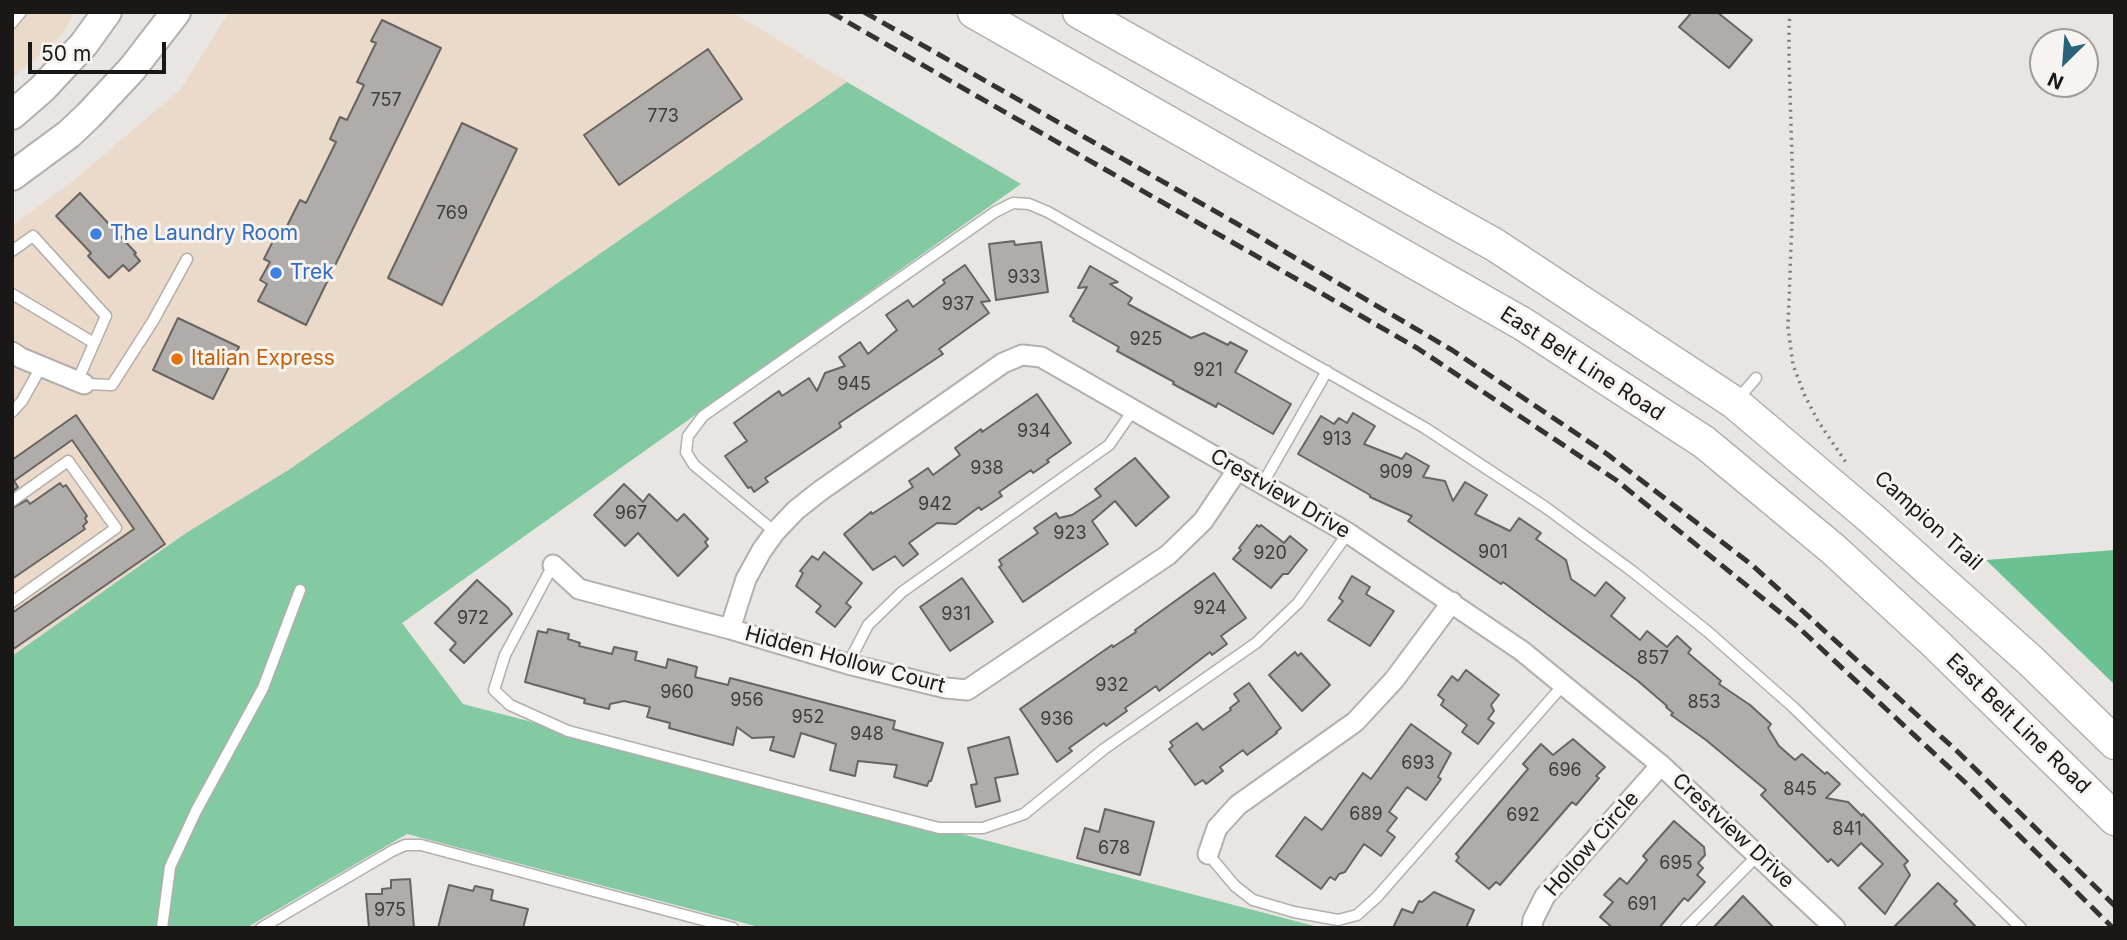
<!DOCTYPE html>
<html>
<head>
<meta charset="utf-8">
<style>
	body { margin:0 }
	#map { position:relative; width:2127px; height:940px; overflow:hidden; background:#e9e5e3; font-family:Inter,sans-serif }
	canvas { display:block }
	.frame { position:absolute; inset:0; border:14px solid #1a1817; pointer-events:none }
	.north { position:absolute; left:2029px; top:28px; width:70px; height:70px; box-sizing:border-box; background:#f6f3f0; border:2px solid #9e9b99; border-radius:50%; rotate:205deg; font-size:19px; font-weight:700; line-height:28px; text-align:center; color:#1a1817 }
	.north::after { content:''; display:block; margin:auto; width:24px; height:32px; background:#28637b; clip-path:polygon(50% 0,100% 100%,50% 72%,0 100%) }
	.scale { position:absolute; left:28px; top:42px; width:138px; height:32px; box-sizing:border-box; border:4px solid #1a1817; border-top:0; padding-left:9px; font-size:21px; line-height:24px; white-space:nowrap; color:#1a1817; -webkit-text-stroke:5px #f6f3f0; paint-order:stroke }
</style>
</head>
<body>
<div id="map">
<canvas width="2127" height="940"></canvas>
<div class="frame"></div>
<div class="north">N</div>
<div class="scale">50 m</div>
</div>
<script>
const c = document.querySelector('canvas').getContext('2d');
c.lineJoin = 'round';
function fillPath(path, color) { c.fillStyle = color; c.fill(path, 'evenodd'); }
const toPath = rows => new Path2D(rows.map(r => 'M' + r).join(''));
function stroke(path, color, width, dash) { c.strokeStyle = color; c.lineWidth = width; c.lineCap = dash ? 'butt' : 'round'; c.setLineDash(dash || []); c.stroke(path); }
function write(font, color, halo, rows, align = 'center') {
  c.font = font + ' Inter,sans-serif'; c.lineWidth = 6; c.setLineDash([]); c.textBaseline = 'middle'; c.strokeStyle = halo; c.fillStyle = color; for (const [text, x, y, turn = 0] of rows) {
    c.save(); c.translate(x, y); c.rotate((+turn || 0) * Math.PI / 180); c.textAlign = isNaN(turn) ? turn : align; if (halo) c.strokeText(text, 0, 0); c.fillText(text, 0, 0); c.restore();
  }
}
const commercial = toPath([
	[12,12,75,12,61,35,12,79],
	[229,12,732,12,847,82,290,469,186,533,12,656,12,226,72,182,181,89]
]);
const green = toPath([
	[847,82,1021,184,402,623,463,704,1322,928,763,928,407,834,246,928,12,928,12,656,186,533,290,469]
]);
const forest = toPath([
	[2115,550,2115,685,1986,560]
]);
const building = toPath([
	[1692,12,1717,12,1752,40,1729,68,1679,27,1692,12],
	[382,20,441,48,306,325,258,301,267,284,260,280,270,262,264,259,276,235,281,238,300,200,306,203,336,142,330,139,340,117,347,120,364,85,357,82,376,43,371,41,382,20],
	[708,49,742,99,619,185,584,135,708,49],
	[462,123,517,149,442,305,388,278,462,123],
	[80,193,136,253,134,254,140,261,129,271,123,265,109,278,88,256,91,253,56,216,80,193],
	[1014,241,1015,245,1041,242,1048,292,996,300,989,244,1014,241],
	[965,265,990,301,981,302,989,313,939,349,943,354,839,423,841,427,765,478,768,482,754,492,751,487,748,488,725,456,747,441,734,423,779,391,782,396,809,378,817,391,825,373,845,366,839,357,860,342,868,354,897,330,886,315,908,300,913,307,945,283,943,280,965,265],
	[1090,266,1118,282,1110,284,1132,298,1128,304,1191,338,1204,333,1228,345,1230,342,1247,351,1235,372,1291,404,1273,434,1218,403,1216,407,1173,384,1174,382,1117,351,1119,347,1073,321,1074,319,1070,316,1087,287,1078,288,1090,266],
	[178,318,239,347,213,399,153,370,178,318],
	[1037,394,1071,443,1047,460,1049,462,1033,473,1031,470,999,492,1002,496,981,510,979,507,956,524,937,523,909,543,918,554,903,566,895,556,873,570,844,534,871,512,872,514,913,487,909,481,928,468,933,475,960,455,955,448,981,429,982,432,1037,394],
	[1353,413,1375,426,1364,444,1402,459,1406,453,1429,466,1423,477,1445,481,1453,501,1465,482,1487,495,1475,514,1510,531,1519,518,1541,533,1536,539,1566,560,1571,579,1595,596,1606,582,1625,598,1611,616,1640,640,1647,631,1667,647,1677,636,1691,649,1688,653,1721,681,1719,684,1750,705,1771,724,1768,728,1779,746,1795,760,1802,754,1825,774,1827,772,1840,784,1826,798,1848,802,1862,816,1863,814,1908,861,1904,865,1910,875,1885,914,1859,888,1883,864,1861,843,1838,866,1831,859,1828,862,1761,795,1766,790,1706,740,1671,715,1673,713,1666,707,1667,706,1638,681,1503,582,1501,584,1408,521,1412,516,1370,497,1370,495,1298,454,1321,416,1334,424,1339,418,1347,423,1353,413],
	[76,415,165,544,12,650,12,613,134,529,72,440,14,481,18,487,12,492,12,460,76,415],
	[1135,458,1169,497,1136,526,1115,501,1092,521,1108,544,1023,602,999,567,1002,565,999,560,1038,533,1034,528,1056,513,1059,518,1072,515,1101,496,1095,489,1135,458],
	[60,483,63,487,66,485,87,516,85,518,87,522,83,526,85,529,12,579,12,508,27,500,30,504,60,483],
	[624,484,643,502,649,494,677,521,684,514,708,539,705,542,708,546,678,576,638,533,625,546,594,515,624,484],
	[1257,525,1259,527,1261,525,1284,543,1290,536,1307,550,1288,574,1283,574,1271,588,1233,559,1241,550,1239,548,1257,525],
	[824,552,862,583,846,603,851,607,835,627,816,612,821,606,796,586,803,573,800,571,812,556,818,560,824,552],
	[1214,573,1246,618,1221,636,1227,644,1212,655,1210,652,1159,691,1156,686,1125,708,1127,711,1106,726,1104,723,1069,748,1072,751,1057,762,1020,709,1112,645,1113,647,1136,632,1135,630,1214,573],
	[1352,576,1370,587,1366,594,1394,611,1370,646,1328,620,1343,601,1339,598,1352,576],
	[962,578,993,622,950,651,920,607,962,578],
	[477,580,508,608,512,614,464,663,450,650,456,643,435,623,477,580],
	[548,629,569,634,568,639,580,643,579,646,612,654,614,647,637,652,635,660,666,668,668,659,697,667,695,677,728,685,730,678,895,721,893,729,943,743,931,781,929,781,927,786,894,777,897,765,858,761,855,776,830,770,836,744,801,733,794,757,770,750,774,737,752,738,737,727,733,745,669,728,670,723,647,717,650,707,624,701,610,704,609,709,584,703,585,699,525,682,538,631,547,633,548,629],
	[1295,652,1298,656,1301,653,1330,685,1302,711,1269,675,1295,652],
	[1466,670,1499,695,1491,705,1494,711,1488,719,1494,723,1478,744,1462,732,1467,725,1441,705,1444,700,1438,695,1452,676,1458,681,1466,670],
	[1249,683,1281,728,1276,732,1277,733,1247,755,1243,750,1220,767,1223,771,1206,784,1203,780,1195,785,1169,749,1173,746,1170,742,1197,723,1203,730,1231,710,1230,708,1239,701,1234,694,1249,683],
	[1411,724,1451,753,1438,777,1441,779,1426,800,1407,787,1389,812,1397,818,1387,831,1395,837,1381,856,1364,844,1345,872,1339,874,1335,880,1330,877,1321,889,1276,856,1305,817,1322,830,1363,773,1371,779,1411,724],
	[1009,737,1018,774,995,778,1000,801,976,807,971,785,977,784,968,748,1009,737],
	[1573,739,1605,767,1596,776,1599,778,1576,805,1572,802,1500,885,1496,882,1489,889,1456,861,1459,857,1456,854,1528,769,1523,764,1541,744,1553,755,1573,739],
	[1105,809,1154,822,1140,875,1077,858,1085,828,1099,832,1105,809],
	[1674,821,1704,847,1705,855,1698,863,1703,868,1697,875,1705,882,1688,901,1684,898,1659,928,1613,928,1600,917,1613,902,1604,895,1620,878,1627,884,1647,860,1643,856,1674,821],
	[410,879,414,928,369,928,366,894,382,894,382,889,391,888,391,880,410,879],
	[1938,883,1957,901,1954,904,1977,928,1893,928,1938,883],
	[449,885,473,891,475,886,493,890,491,900,528,909,523,928,438,928,449,885],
	[1434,892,1474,910,1466,928,1393,928,1402,909,1413,913,1419,901,1422,902,1434,892],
	[1743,896,1774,928,1713,928,1743,896]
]);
const path = toPath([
	[1791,12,1789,23,1789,58,1793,194,1788,327,1793,365,1805,396,1818,421,1847,464]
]);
const service = toPath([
	[12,23,21,12],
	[12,251,33,236,106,316,77,382],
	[12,294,94,343],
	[84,384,112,385,153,321,187,259],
	[1738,399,1756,378],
	[12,412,22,401,41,367],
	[1263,483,1327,371],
	[12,501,68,461,116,528,12,602],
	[775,532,694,465,686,452,688,436,703,416,995,212,1013,203,1029,204,1048,212,1425,428,1545,507,1632,571,1707,631,1793,707,2021,928],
	[553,565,505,655,494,690,510,705,568,731,939,828,983,828,1024,814,1104,749,1256,643,1298,603,1348,533],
	[848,664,868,625,902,592,1109,445,1134,409],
	[1208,854,1235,886,1253,900,1294,912,1338,920,1357,915,1377,897,1564,684],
	[162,928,170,867,196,811,263,688,300,590],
	[261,928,392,851,405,845,421,845,733,928],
	[1686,928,1759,854]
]);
const minor = toPath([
	[12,352,21,358,84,384],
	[553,565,579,589,730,629,848,664,946,688,967,690,1168,555,1203,521,1238,469],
	[730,629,746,579,762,550,775,532,796,510,820,491,1003,363,1022,355,1041,357,1348,533,1522,651,1661,765,1835,928],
	[1208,854,1217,828,1238,805,1355,722,1394,680,1452,602],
	[1532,928,1533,920,1545,896,1661,765]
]);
const secondary = toPath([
	[12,115,42,89,84,44,107,12],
	[12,176,69,134,89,115,132,69,176,12]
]);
const primary = toPath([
	[974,12,1523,324,1704,442,1833,549,1935,643,2115,819],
	[1079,12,1495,245,1735,403,1872,519,2032,662,2115,743]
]);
const rail = toPath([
	[830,12,1417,348,1616,480,1797,626,1968,785,2113,928],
	[864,12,1234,222,1452,350,1607,454,1752,565,1958,752,2115,906]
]);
const markers = [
	[96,234,7,"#3f7fe0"],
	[276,273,7,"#3f7fe0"],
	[177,359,7,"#e8710a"]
];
const numberNames = [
	["757",386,101],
	["773",663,117],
	["769",452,214],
	["933",1024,278],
	["937",958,305],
	["925",1146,340],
	["921",1208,371],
	["945",854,385],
	["934",1034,432],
	["913",1337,440],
	["938",987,469],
	["909",1396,473],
	["942",935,505],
	["967",631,514],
	["923",1070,534],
	["901",1493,553],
	["920",1270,554],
	["924",1210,609],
	["931",956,615],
	["972",473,619],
	["857",1653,659],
	["932",1112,686],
	["960",677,693],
	["956",747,701],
	["853",1704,703],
	["952",808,718],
	["936",1057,720],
	["948",867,735],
	["693",1418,764],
	["696",1565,771],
	["845",1800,790],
	["689",1366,815],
	["692",1523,816],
	["841",1847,830],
	["678",1114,849],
	["695",1676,864],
	["691",1642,905],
	["975",390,911]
];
const shopNames = [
	["The Laundry Room",110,234],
	["Trek",290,273]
];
const foodNames = [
	["Italian Express",191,359]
];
const streetNames = [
	["East Belt Line Road",1582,364,33],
	["Crestview Drive",1280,494,30],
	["Campion Trail",1928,521,42],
	["Hidden Hollow Court",845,660,15],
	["East Belt Line Road",2018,724,44],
	["Crestview Drive",1733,831,43],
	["Hollow Circle",1592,844,-49]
];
fillPath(commercial, '#ebd9c9');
fillPath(green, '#83c9a2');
fillPath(forest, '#6ac192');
fillPath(building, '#afaca9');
stroke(building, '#676461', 2);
stroke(service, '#b2afac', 13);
stroke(minor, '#b2afac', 23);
stroke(secondary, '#b2afac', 32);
stroke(primary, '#b2afac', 35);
stroke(path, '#7c7978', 3.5, [2, 5]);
stroke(service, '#fff', 10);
stroke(minor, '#fff', 19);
stroke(secondary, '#fff', 28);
stroke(primary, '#fff', 32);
stroke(rail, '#353332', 5, [14, 7]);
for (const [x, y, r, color] of markers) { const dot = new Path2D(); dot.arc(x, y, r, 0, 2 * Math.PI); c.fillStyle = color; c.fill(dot); stroke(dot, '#f6f3f0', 2.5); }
write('18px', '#3f3d3c', null, numberNames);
write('21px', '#366cbe', '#f6f3f0', shopNames, 'left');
write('21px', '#c56008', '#f6f3f0', foodNames, 'left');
write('21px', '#1a1817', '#f6f3f0', streetNames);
</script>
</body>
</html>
